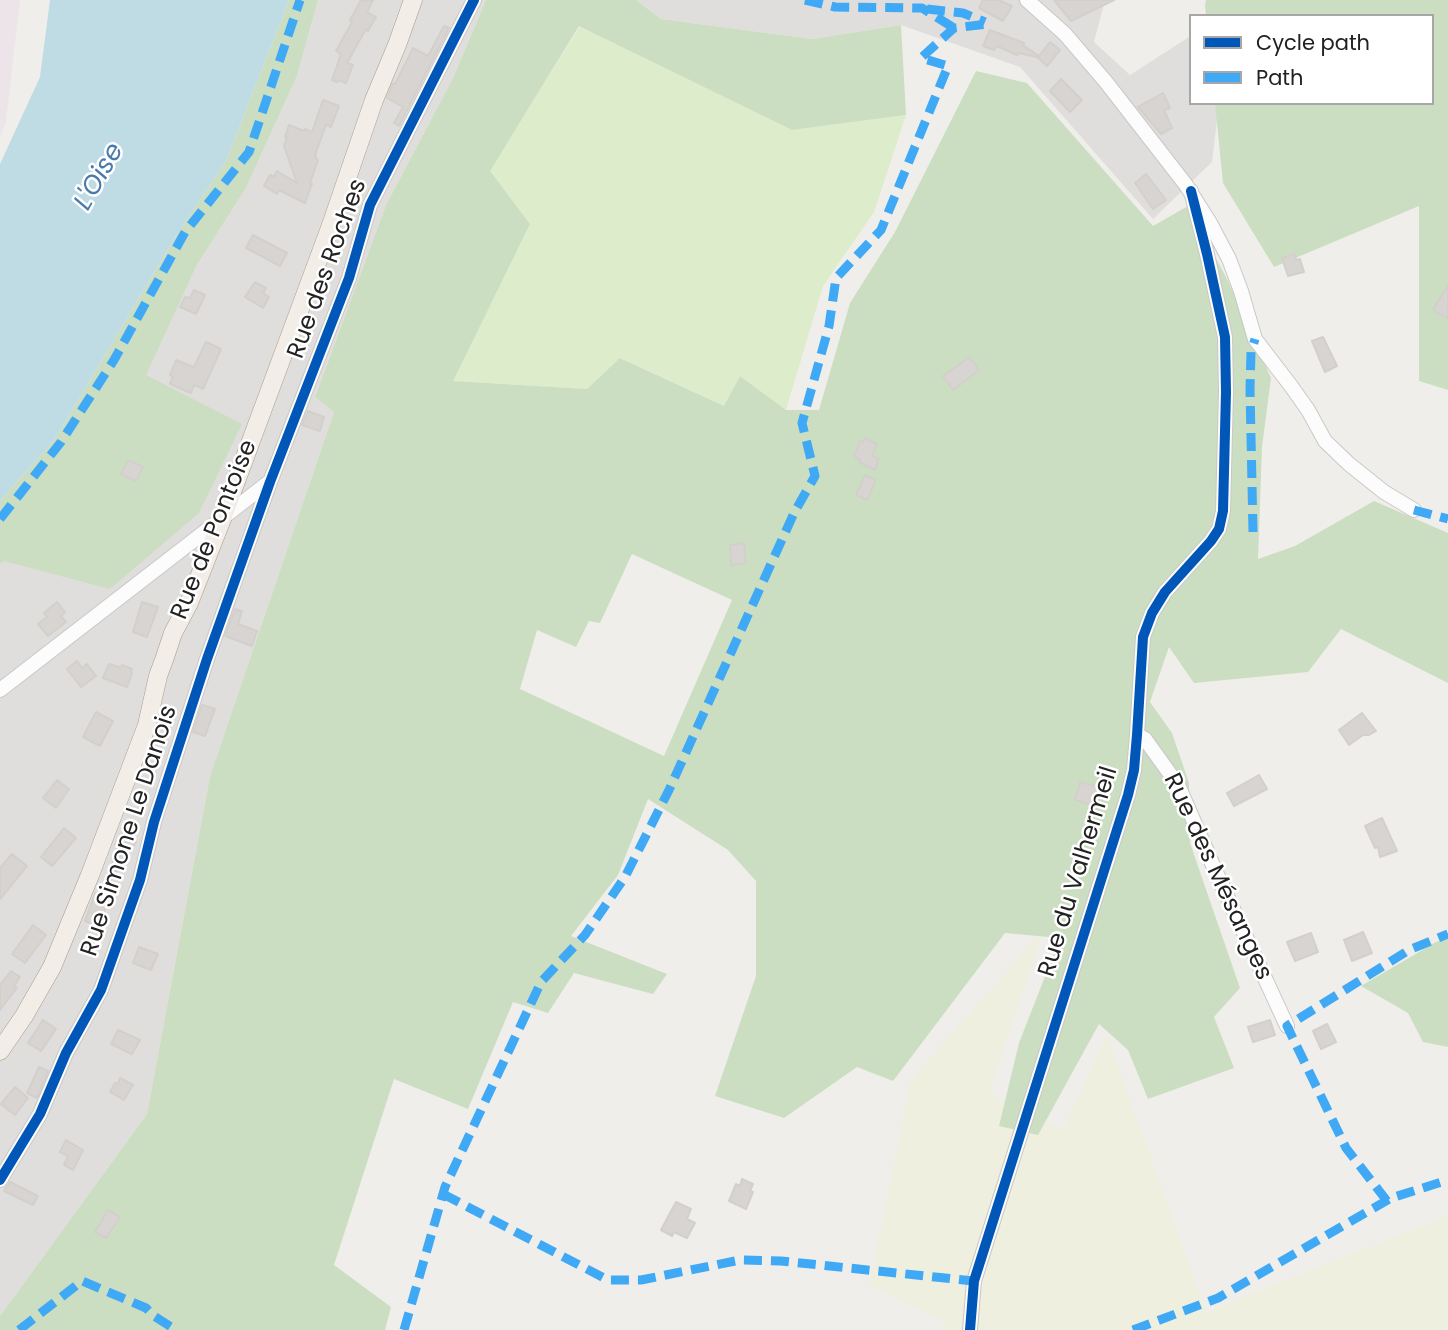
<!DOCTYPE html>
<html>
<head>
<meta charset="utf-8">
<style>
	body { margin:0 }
	#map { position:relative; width:1448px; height:1330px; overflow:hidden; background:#f0eeeb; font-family:Poppins,sans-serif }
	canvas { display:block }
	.legend { position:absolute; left:1189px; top:14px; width:245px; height:91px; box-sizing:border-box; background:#fff; border:2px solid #a7a7a7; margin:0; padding:9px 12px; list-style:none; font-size:21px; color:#222 }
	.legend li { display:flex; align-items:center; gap:14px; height:35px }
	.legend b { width:35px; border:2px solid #a7a7a7 }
</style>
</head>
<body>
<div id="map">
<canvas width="1448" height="1330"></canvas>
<ul class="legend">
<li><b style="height:9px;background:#0057b8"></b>Cycle path</li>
<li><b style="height:9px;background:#3fa9f5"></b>Path</li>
</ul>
</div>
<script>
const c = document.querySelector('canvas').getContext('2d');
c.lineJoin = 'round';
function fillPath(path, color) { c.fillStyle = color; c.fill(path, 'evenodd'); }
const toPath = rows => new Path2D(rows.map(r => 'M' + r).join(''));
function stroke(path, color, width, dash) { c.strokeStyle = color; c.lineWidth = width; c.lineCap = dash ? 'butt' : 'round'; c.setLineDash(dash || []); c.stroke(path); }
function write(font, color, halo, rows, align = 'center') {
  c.font = font + ' Poppins,sans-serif'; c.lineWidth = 5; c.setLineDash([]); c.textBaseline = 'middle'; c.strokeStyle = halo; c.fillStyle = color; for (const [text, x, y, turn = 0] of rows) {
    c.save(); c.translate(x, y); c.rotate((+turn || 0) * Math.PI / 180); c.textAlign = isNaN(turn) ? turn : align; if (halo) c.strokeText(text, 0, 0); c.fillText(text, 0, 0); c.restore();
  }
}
const residential = toPath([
	[318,0,486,0,453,78,386,205,315,397,334,412,210,776,147,1114,0,1316,0,564,4,561,145,376,197,265,246,188,297,76],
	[636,0,1105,0,1094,42,1130,75,1189,37,1191,40,1191,103,1219,103,1212,162,1153,219,1020,67,901,25,812,39,661,19]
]);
const industrial = toPath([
	[0,0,20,0,6,122,0,137]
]);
const farmland = toPath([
	[1043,931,989,1093,1063,1131,1107,1035,1206,1312,1448,1216,1448,1330,944,1330,941,1319,869,1286,911,1080]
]);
const grass = toPath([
	[580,26,792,130,906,115,874,212,823,286,786,410,740,376,724,406,621,358,587,389,452,381,530,224,489,171]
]);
const forest = toPath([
	[289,0,318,0,297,76,246,188,197,265,146,375,242,424,199,513,110,589,4,561,0,564,0,501,55,439,174,239,226,161],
	[486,0,636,0,661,19,812,39,901,25,906,115,792,130,579,26,490,171,530,224,453,381,587,389,620,358,724,406,740,376,786,410,819,410,850,303,895,232,976,71,1027,83,1153,226,1188,206,1228,281,1271,378,1262,447,1258,559,1295,546,1374,501,1448,533,1448,683,1341,629,1308,672,1194,683,1169,647,1150,702,1172,733,1189,783,1190,843,1240,988,1214,1017,1234,1068,1148,1099,1128,1050,1099,1024,1038,1135,999,1126,1019,1043,1060,938,1005,933,893,1081,857,1067,784,1118,715,1096,756,976,756,881,728,850,648,799,618,875,571,936,667,974,653,994,574,973,548,1013,513,1002,468,1109,394,1079,334,1265,391,1307,385,1330,0,1330,0,1316,147,1114,210,776,334,412,315,397,386,205,453,78],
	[632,554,732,600,664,756,520,689,537,630,576,647,589,621,600,623],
	[1206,0,1448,0,1448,390,1419,381,1419,206,1274,267,1223,183,1215,103,1432,103,1432,16,1206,16,1205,5],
	[1448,938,1448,1047,1423,1042,1408,1013,1361,986,1436,942]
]);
const water = toPath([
	[50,0,289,0,226,161,174,239,55,439,0,501,0,164,40,77]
]);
const building = toPath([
	[361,0,373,0,367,12,376,17,368,31,366,29,347,63,353,65,346,83,338,80,337,82,332,80,341,54,336,51,352,22,350,20,361,0],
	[983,0,999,0,1012,6,1003,21,979,8,983,0],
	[1054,0,1114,0,1071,21,1054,0],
	[444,26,449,28,399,126,394,123,403,107,387,98,393,83,395,84,413,48,428,56,444,26],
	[990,30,1024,43,1023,45,1039,56,1050,42,1060,50,1047,66,1037,57,1018,53,1017,55,997,46,994,50,983,46,990,30],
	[1061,79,1082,100,1070,112,1050,91,1061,79],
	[1163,93,1170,108,1164,110,1172,128,1161,134,1138,107,1163,93],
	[323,100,339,106,331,127,326,125,315,155,316,156,316,159,318,160,310,183,312,184,305,203,279,190,277,194,264,186,270,175,274,177,277,171,297,183,284,146,287,137,285,137,289,125,304,131,305,129,312,132,323,100],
	[1146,174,1166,200,1153,209,1135,183,1146,174],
	[253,235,287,253,280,266,246,248,253,235],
	[1295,254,1296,260,1300,259,1304,272,1288,276,1282,258,1295,254],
	[255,282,266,288,263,293,269,297,263,308,245,297,255,282],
	[1448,285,1448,319,1433,310,1448,285],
	[194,290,205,295,196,314,180,307,185,297,190,298,194,290],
	[1323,337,1337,366,1325,372,1312,341,1323,337],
	[206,342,221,349,203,389,194,385,191,393,170,384,173,377,170,375,176,360,194,367,206,342],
	[969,357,979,370,953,390,943,376,969,357],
	[308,411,324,417,320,431,302,425,308,411],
	[865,438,877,444,872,456,879,459,875,470,859,462,860,459,854,457,860,441,863,442,865,438],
	[128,460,143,467,136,481,121,474,128,460],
	[865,475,876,480,867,500,856,495,865,475],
	[744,543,746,563,731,565,730,545,744,543],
	[57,602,65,612,61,616,66,622,48,636,38,624,47,617,44,613,57,602],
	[142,602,158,607,147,637,133,632,142,602],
	[235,609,242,611,238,624,257,631,252,646,225,636,235,609],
	[77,661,82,668,87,664,96,676,81,687,67,669,77,661],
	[109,664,121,668,122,665,132,669,131,672,132,673,127,687,103,678,109,664],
	[202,705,215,709,205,736,193,732,202,705],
	[96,712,113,721,100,746,83,737,96,712],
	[1362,713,1376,731,1369,735,1363,735,1349,745,1339,730,1362,713],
	[1259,775,1267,789,1234,806,1227,793,1259,775],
	[57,780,69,789,56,808,43,798,57,780],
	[1080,782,1105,789,1100,807,1075,800,1080,782],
	[1382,818,1397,851,1380,857,1378,847,1375,848,1365,826,1382,818],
	[64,828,76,838,52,866,41,857,64,828],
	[122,833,136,842,111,880,107,877,116,853,115,852,118,846,115,845,122,833],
	[12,854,27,866,0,899,0,868,12,854],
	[95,893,109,899,99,926,85,921,95,893],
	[33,925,46,935,25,963,12,954,33,925],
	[1363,932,1372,953,1352,961,1344,940,1363,932],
	[1311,933,1318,952,1295,961,1287,942,1311,933],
	[139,947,158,954,151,970,133,963,139,947],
	[11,971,20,977,14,986,17,988,0,1010,0,985,11,971],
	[43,1020,56,1029,41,1051,28,1043,43,1020],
	[1270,1020,1275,1035,1253,1042,1248,1027,1270,1020],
	[1327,1024,1336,1042,1321,1049,1313,1031,1327,1024],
	[118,1030,140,1040,132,1054,111,1044,118,1030],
	[39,1067,48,1071,37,1098,27,1093,39,1067],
	[120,1078,133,1085,124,1100,110,1092,115,1083,118,1084,120,1078],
	[15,1087,28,1098,15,1115,1,1104,15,1087],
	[66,1140,83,1150,73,1170,64,1165,68,1156,60,1152,66,1140],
	[742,1179,753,1184,750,1191,753,1192,746,1209,729,1201,736,1184,740,1186,742,1179],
	[10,1182,38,1196,33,1205,4,1191,10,1182],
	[676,1202,691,1209,687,1219,695,1223,687,1238,674,1232,672,1236,661,1230,676,1202],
	[108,1210,120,1217,106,1238,95,1232,108,1210]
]);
const minor = toPath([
	[1027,0,1065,34,1106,82,1186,185,1210,223,1229,259,1241,291,1255,339,1291,386,1308,410,1325,441,1349,464,1384,492,1414,510],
	[0,690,269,482],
	[1137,735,1145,739,1178,785,1215,870,1287,1026],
	[0,1180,40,1114,66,1053,101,990,140,880,154,822,207,659,270,482,349,278,370,205,474,0],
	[970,1330,974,1281,1128,795,1134,770,1137,735,1143,637,1152,613,1165,592,1211,541,1219,529,1223,511,1226,392,1225,337,1207,254,1191,191]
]);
const major = toPath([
	[0,1051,24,1016,52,967,90,875,147,725,158,676,165,657,173,633,189,603,222,519,330,228,374,100,397,45,413,0]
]);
const quiet = toPath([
	[805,0,835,7,922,8,954,28],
	[927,9,963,13,985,22],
	[1414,510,1448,519],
	[0,519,61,442,114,360,185,232,249,152,300,0],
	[1253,532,1250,389,1251,352,1255,339],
	[443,1194,608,1280,641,1280,740,1260,781,1261,974,1281],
	[1387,1201,1346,1148,1287,1026,1409,950,1448,934],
	[19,1330,82,1281,146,1308,154,1316,176,1330],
	[404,1330,445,1187,541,982,585,935,625,877,669,790,794,513,815,476,802,423,829,326,836,278,881,230,948,66,921,58,954,28,988,24],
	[1133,1330,1218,1298,1391,1198,1448,1180]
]);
const cycleway = toPath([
	[0,1180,40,1114,66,1053,101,990,140,880,154,822,207,659,270,482,349,278,370,205,474,0],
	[970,1330,974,1281,1128,795,1134,770,1137,735,1143,637,1152,613,1165,592,1211,541,1219,529,1223,511,1226,392,1225,337,1207,254,1191,191]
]);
const streetNames = [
	["Rue des Roches",328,269,-70],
	["Rue de Pontoise",215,530,-68],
	["Rue Simone Le Danois",130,831,-72],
	["Rue du Valhermeil",1079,872,-73],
	["Rue des Mésanges",1217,877,65]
];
const waterNames = [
	["L'Oise",100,177,-60]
];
fillPath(residential, '#dfdedc');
fillPath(industrial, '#ede4e9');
fillPath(farmland, '#efefdf');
fillPath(grass, '#ddeccb');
fillPath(forest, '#cbdec1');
fillPath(water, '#bfdbe3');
fillPath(building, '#d7d4d2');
stroke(building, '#d3d0cc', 2);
stroke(minor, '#c9c8c7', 16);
stroke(major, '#a79c86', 19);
stroke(minor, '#fdfcfc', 14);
stroke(major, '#f3ede7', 18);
stroke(quiet, '#3fa9f5', 9, [18, 9]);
stroke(cycleway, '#0057b8', 10);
write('24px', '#222', '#fff', streetNames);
write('italic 26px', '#4a7aab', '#fff', waterNames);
</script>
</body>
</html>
